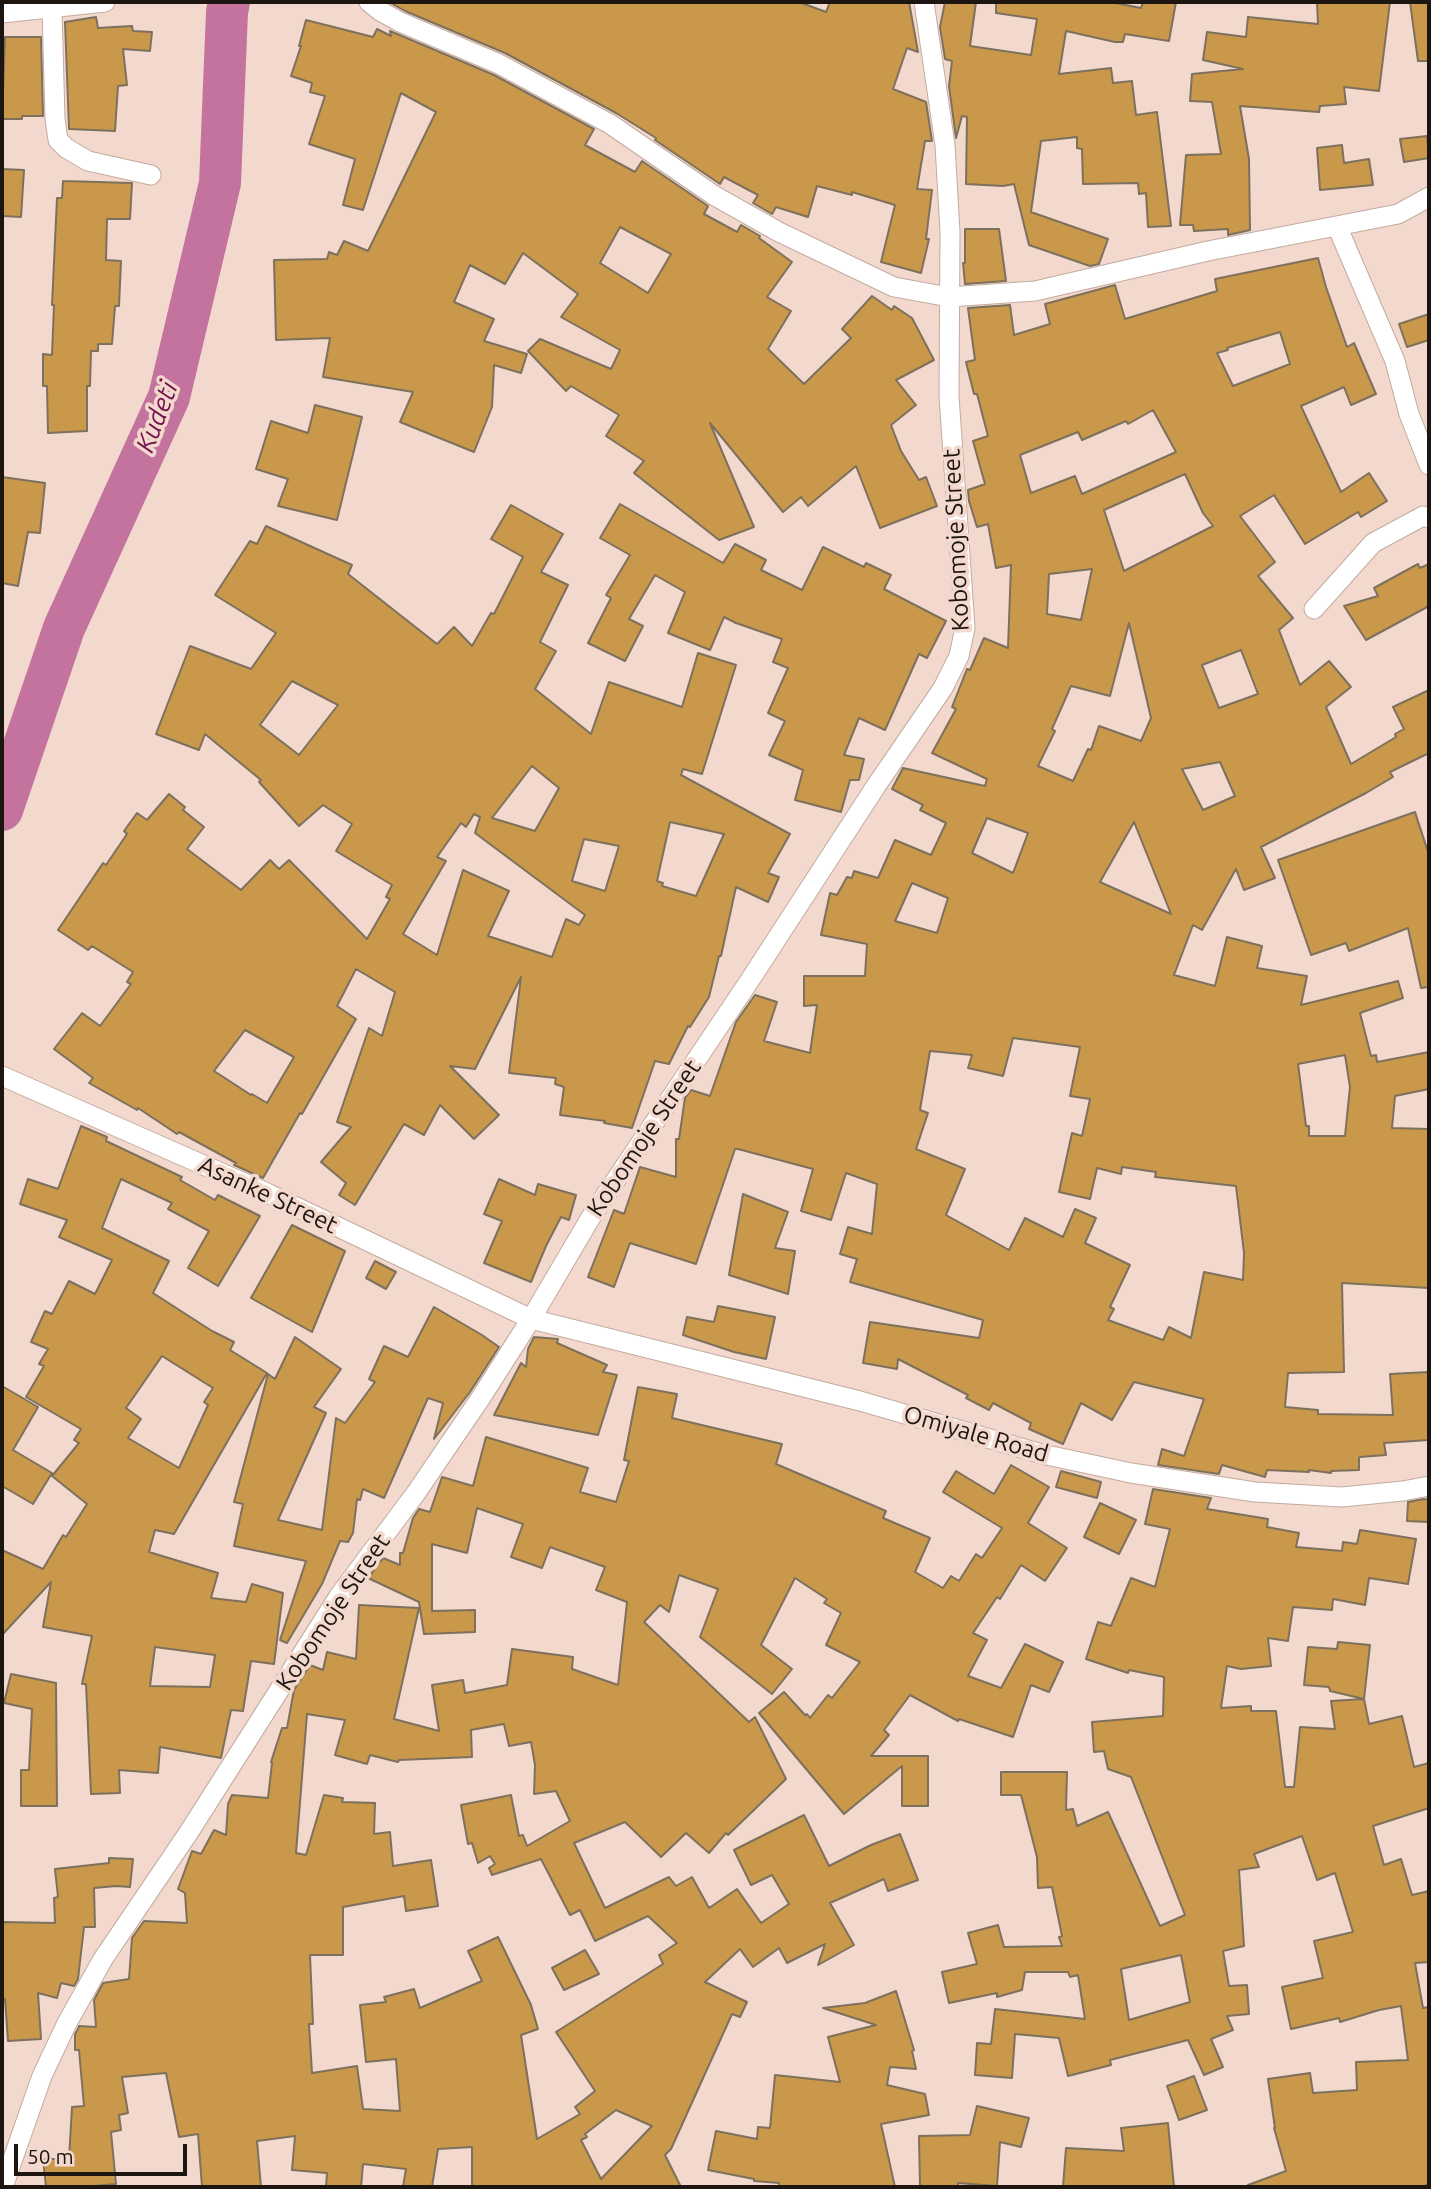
<!DOCTYPE html>
<html>
<head>
<meta charset="utf-8">
<style>
	body { margin:0 }
	#map { position:relative; width:1431px; height:2189px; overflow:hidden; background:#f3d9cd; font-family:Ubuntu,sans-serif }
	canvas { display:block }
	.frame { position:absolute; inset:0; border:4px solid #1d1510; pointer-events:none }
	.scale { position:absolute; left:14px; top:2144px; width:173px; height:32px; box-sizing:border-box; border:4px solid #1d1510; border-top:0; padding-left:9px; font-size:21px; line-height:24px; white-space:nowrap; color:#1d1510; -webkit-text-stroke:5px #f3d9cd; paint-order:stroke }
</style>
</head>
<body>
<div id="map">
<canvas width="1431" height="2189"></canvas>
<div class="frame"></div>
<div class="scale">50 m</div>
</div>
<script>
const c = document.querySelector('canvas').getContext('2d');
c.lineJoin = 'round';
const toPath = rows => new Path2D(rows.map(r => 'M' + r).join(''));
function stroke(path, color, width, dash) { c.strokeStyle = color; c.lineWidth = width; c.lineCap = dash ? 'butt' : 'round'; c.setLineDash(dash || []); c.stroke(path); }
function fillPath(path, color) { c.fillStyle = color; c.fill(path, 'evenodd'); }
function write(font, color, halo, rows, align = 'center') {
  c.font = font + ' Ubuntu,sans-serif'; c.lineWidth = 7; c.setLineDash([]); c.textBaseline = 'middle'; c.strokeStyle = halo; c.fillStyle = color; for (const [text, x, y, turn = 0] of rows) {
    c.save(); c.translate(x, y); c.rotate((+turn || 0) * Math.PI / 180); c.textAlign = isNaN(turn) ? turn : align; if (halo) c.strokeText(text, 0, 0); c.fillText(text, 0, 0); c.restore();
  }
}
const river = toPath([
	[2,810,64,628,169,397,220,183,227,12,229,2]
]);
const building = toPath([
	[389,2,799,2,826,12,830,2,909,2,918,52,907,48,893,89,926,102,932,141,925,141,917,189,932,190,926,239,929,239,921,273,881,262,895,205,852,192,852,195,817,186,808,217,776,207,772,214,753,203,758,195,724,177,720,184,655,140,656,138,616,113,505,53,405,11,389,2],
	[945,2,976,2,970,46,1031,55,1037,19,996,13,996,2,1110,2,1141,8,1143,2,1176,2,1169,41,1125,34,1123,42,1115,42,1066,31,1059,74,1111,68,1113,83,1132,81,1136,115,1157,112,1171,226,1148,227,1146,193,1139,194,1138,183,1083,184,1082,149,1077,148,1077,137,1041,141,1031,212,1108,239,1099,264,1090,266,1029,245,1014,184,1003,186,966,184,967,117,962,116,956,138,949,86,952,61,945,59,940,27,945,2],
	[1317,2,1390,2,1379,91,1344,87,1346,104,1320,106,1319,112,1240,106,1249,159,1250,230,1228,235,1228,229,1194,231,1193,225,1180,225,1186,155,1221,154,1212,102,1190,101,1192,74,1243,69,1203,60,1207,32,1246,37,1248,17,1318,24,1317,2],
	[1410,2,1429,2,1429,61,1418,61,1410,2],
	[96,17,98,28,132,26,133,31,152,32,150,51,123,49,127,85,118,86,115,131,69,129,65,22,96,17],
	[306,20,373,37,377,29,391,36,390,31,494,75,594,129,585,145,635,172,642,161,708,206,704,214,737,232,741,225,760,236,759,238,792,262,767,297,791,311,768,349,804,384,851,338,842,329,872,296,892,310,894,306,912,318,934,360,896,380,916,405,891,425,901,451,919,480,926,477,937,506,880,528,856,466,808,506,801,497,783,512,710,423,754,527,719,540,634,473,644,461,606,436,619,415,571,386,566,391,528,351,540,339,611,369,620,350,561,317,578,294,523,253,505,284,470,265,454,302,494,319,484,341,527,354,521,373,494,365,492,407,474,452,400,422,413,392,323,377,330,338,276,340,274,260,327,259,329,252,337,255,344,241,368,251,436,112,401,93,363,210,343,205,355,159,309,144,325,96,310,92,312,83,291,76,301,46,299,46,306,20],
	[620,227,671,254,648,293,600,263,620,227],
	[5,37,41,37,43,116,22,116,22,119,2,119,5,37],
	[1427,136,1429,158,1404,162,1400,139,1427,136],
	[1342,145,1344,163,1369,159,1373,185,1320,190,1317,148,1342,145],
	[2,169,24,170,21,217,2,216,2,169],
	[63,181,132,183,130,219,107,219,106,260,121,261,119,306,115,306,112,344,98,344,98,351,91,351,90,386,87,386,87,431,48,433,47,386,43,386,43,354,52,355,54,305,52,305,57,198,62,198,63,181],
	[965,229,999,229,1006,281,965,284,963,263,965,263,965,229],
	[1318,258,1326,287,1347,347,1354,343,1376,394,1351,405,1344,387,1301,406,1341,492,1369,473,1387,501,1361,517,1358,512,1305,544,1274,495,1240,516,1275,562,1258,576,1293,618,1279,630,1300,685,1329,661,1351,687,1326,707,1351,764,1396,737,1395,734,1404,729,1393,707,1429,690,1429,753,1390,772,1393,777,1366,793,1261,847,1275,878,1244,890,1236,869,1202,930,1193,925,1174,975,1215,986,1227,937,1262,946,1257,968,1307,976,1301,1005,1398,981,1403,998,1360,1013,1371,1056,1376,1055,1377,1062,1429,1052,1429,1089,1395,1096,1392,1128,1429,1129,1429,1288,1342,1283,1344,1372,1288,1373,1285,1407,1318,1410,1318,1414,1393,1415,1390,1374,1429,1372,1429,1440,1384,1443,1386,1455,1360,1457,1359,1458,1359,1470,1331,1471,1331,1473,1309,1470,1309,1472,1267,1470,1265,1477,1222,1465,1219,1474,1158,1465,1162,1449,1184,1456,1204,1399,1134,1382,1112,1420,1081,1403,1063,1444,1029,1429,1031,1423,993,1403,989,1410,966,1398,968,1395,898,1359,897,1369,863,1363,870,1322,979,1338,983,1320,850,1282,857,1259,840,1254,848,1227,872,1234,877,1184,846,1173,831,1220,801,1211,813,1169,738,1149,735,1149,696,1264,630,1243,614,1287,588,1277,614,1210,624,1214,640,1167,676,1177,676,1139,679,1139,685,1098,691,1090,710,1096,736,1022,755,995,777,1002,764,1041,810,1053,817,1005,804,1006,804,976,865,976,867,944,821,935,830,893,837,895,847,877,852,878,854,871,878,878,895,840,931,855,946,823,920,810,923,805,892,789,903,768,985,786,987,779,932,753,956,709,952,707,967,669,970,670,984,638,1008,648,1011,565,996,568,988,524,977,527,969,501,968,490,985,484,973,441,988,436,977,394,974,394,966,362,975,360,968,308,1010,305,1014,335,1050,324,1045,304,1115,285,1125,319,1217,291,1215,279,1318,258],
	[1280,332,1290,364,1233,386,1217,353,1228,350,1227,348,1280,332],
	[1153,410,1176,452,1082,494,1075,476,1031,493,1020,455,1078,432,1082,440,1126,421,1128,424,1153,410],
	[1185,474,1203,513,1213,526,1124,571,1104,510,1185,474],
	[1092,569,1081,620,1047,614,1049,574,1092,569],
	[1129,623,1151,718,1141,741,1099,726,1091,750,1088,749,1073,781,1038,766,1055,731,1052,729,1071,686,1110,696,1129,623],
	[1241,650,1258,694,1219,708,1202,665,1241,650],
	[1220,762,1235,796,1203,810,1182,769,1220,762],
	[987,818,1028,833,1013,873,972,853,987,818],
	[1134,822,1171,914,1100,882,1134,822],
	[912,883,948,898,937,933,895,921,912,883],
	[1013,1038,1080,1047,1070,1096,1090,1099,1082,1136,1072,1133,1059,1192,1090,1199,1097,1168,1121,1174,1122,1167,1156,1172,1155,1177,1236,1186,1244,1253,1243,1280,1204,1272,1191,1338,1169,1327,1163,1340,1108,1320,1114,1309,1110,1307,1130,1265,1085,1243,1096,1218,1075,1209,1063,1237,1025,1218,1009,1250,946,1215,965,1169,916,1149,928,1113,920,1110,930,1051,972,1055,968,1068,1003,1076,1013,1038],
	[1345,1055,1350,1087,1345,1136,1309,1136,1309,1126,1306,1126,1298,1064,1345,1055],
	[1429,314,1429,340,1407,347,1399,324,1429,314],
	[315,405,362,417,337,520,278,506,288,479,256,469,271,421,308,433,315,405],
	[2,477,45,483,40,533,28,532,18,586,2,583,2,477],
	[620,504,723,563,735,544,766,560,761,570,802,590,823,547,864,567,866,563,891,575,884,589,946,621,927,658,919,654,885,730,859,718,844,755,864,759,859,780,850,780,841,812,795,800,803,770,769,755,785,721,768,713,788,668,773,662,782,639,736,623,724,617,710,650,668,633,685,592,655,575,629,619,643,626,625,661,588,643,611,598,606,595,630,555,600,538,620,504],
	[511,505,563,534,541,572,568,585,540,642,556,651,535,689,591,734,609,682,682,707,698,653,736,665,702,774,683,769,681,775,790,834,768,873,779,877,768,902,736,887,721,956,719,956,709,997,690,1027,688,1026,669,1064,655,1061,632,1128,604,1123,605,1121,560,1115,564,1087,555,1084,556,1078,509,1073,521,977,475,1069,450,1066,499,1115,474,1139,440,1105,424,1135,404,1124,355,1205,339,1195,346,1183,321,1162,351,1127,337,1122,369,1028,382,1036,395,992,356,969,337,1006,356,1019,302,1114,300,1113,263,1178,234,1165,236,1163,179,1132,177,1134,138,1108,137,1110,89,1083,93,1078,54,1049,82,1013,100,1026,131,984,127,982,133,972,92,946,88,950,58,930,103,863,106,865,127,834,124,831,137,813,147,820,169,794,185,807,183,810,204,827,187,849,241,890,270,860,279,869,289,860,367,939,390,899,386,897,392,885,336,851,352,824,323,805,299,826,259,782,261,780,205,734,199,750,156,734,190,646,251,669,276,633,215,595,250,541,257,544,266,526,352,565,348,574,437,644,454,627,472,646,491,613,494,614,523,557,491,539,511,505],
	[292,681,338,705,299,755,260,725,292,681],
	[532,766,559,788,535,831,492,818,532,766],
	[474,814,480,817,475,833,585,915,579,925,566,919,552,957,488,936,509,891,463,870,437,955,403,934,446,861,437,857,461,823,466,827,474,814],
	[670,822,724,834,696,896,662,886,663,883,657,881,670,822],
	[584,839,619,846,605,891,572,881,584,839],
	[245,1030,294,1057,267,1103,252,1094,251,1095,214,1071,245,1030],
	[1418,564,1420,568,1429,564,1429,606,1366,640,1344,606,1378,596,1374,588,1418,564],
	[1415,812,1429,855,1429,987,1421,988,1408,928,1349,951,1346,943,1311,955,1278,860,1415,812],
	[81,1126,107,1137,106,1141,182,1177,180,1180,215,1200,218,1195,260,1216,218,1286,188,1268,209,1231,168,1209,172,1203,121,1179,102,1228,169,1261,153,1293,212,1331,234,1342,230,1350,267,1373,174,1534,155,1530,149,1552,218,1573,211,1598,246,1602,252,1584,283,1593,274,1664,251,1661,243,1711,231,1710,221,1758,160,1747,158,1773,119,1770,120,1793,91,1794,86,1684,82,1684,92,1636,43,1627,51,1582,2,1635,2,1550,43,1569,63,1535,66,1537,87,1504,52,1476,79,1443,74,1440,81,1429,26,1397,44,1366,39,1364,48,1349,31,1342,45,1311,52,1314,69,1281,95,1294,112,1260,59,1237,67,1220,20,1204,28,1179,58,1189,81,1126],
	[162,1356,213,1388,204,1402,208,1405,179,1468,128,1438,141,1419,126,1408,162,1356],
	[155,1647,215,1655,210,1687,150,1686,155,1647],
	[499,1179,535,1195,538,1184,576,1195,569,1220,561,1217,546,1246,531,1282,484,1263,502,1221,484,1214,499,1179],
	[743,1194,788,1212,775,1248,795,1251,788,1294,729,1275,743,1194],
	[292,1225,345,1251,312,1332,251,1298,292,1225],
	[375,1261,396,1272,386,1289,366,1278,375,1261],
	[718,1306,775,1317,766,1359,734,1352,683,1335,687,1317,714,1322,718,1306],
	[434,1307,482,1335,499,1347,470,1392,434,1439,443,1403,428,1398,384,1498,363,1489,360,1500,357,1499,353,1533,348,1542,340,1541,322,1584,287,1643,280,1640,306,1561,234,1546,243,1504,234,1502,268,1374,275,1379,295,1337,341,1369,314,1407,326,1413,278,1520,322,1530,336,1418,345,1423,375,1382,369,1379,384,1346,408,1357,434,1307],
	[534,1337,558,1339,557,1343,607,1365,603,1372,617,1375,598,1435,494,1415,521,1363,526,1367,528,1349,534,1337],
	[2,1386,38,1407,13,1450,52,1473,33,1504,2,1486,2,1386],
	[638,1387,677,1394,672,1418,782,1444,776,1464,886,1511,883,1518,930,1538,915,1572,943,1588,951,1576,959,1581,976,1554,982,1558,1002,1528,943,1492,956,1471,994,1494,1011,1465,1049,1487,1028,1523,1067,1548,1045,1581,1021,1565,1000,1599,997,1597,973,1633,987,1640,968,1676,1001,1688,1025,1644,1063,1662,1049,1692,1031,1685,1013,1737,959,1719,958,1721,910,1695,884,1730,889,1735,871,1756,928,1756,928,1806,902,1806,902,1766,844,1814,759,1713,784,1692,805,1715,807,1714,810,1718,828,1695,832,1698,860,1662,826,1645,841,1613,824,1603,827,1599,795,1578,761,1645,792,1669,772,1694,700,1637,718,1589,679,1575,669,1612,660,1605,644,1622,749,1722,755,1717,786,1779,728,1835,726,1833,709,1853,686,1833,661,1857,625,1822,574,1843,605,1908,669,1877,676,1886,692,1877,709,1908,737,1889,761,1923,789,1904,772,1875,751,1885,734,1850,804,1815,829,1866,871,1845,900,1834,918,1880,888,1891,884,1879,830,1903,854,1945,818,1965,825,1944,787,1963,779,1948,753,1967,740,1949,705,1982,747,2002,740,2017,732,2014,671,2149,665,2155,681,2187,472,2187,472,2147,438,2149,432,2187,403,2187,406,2169,363,2164,361,2187,326,2187,327,2173,292,2170,295,2136,257,2141,261,2187,202,2187,198,2134,179,2137,166,2073,122,2077,128,2113,119,2115,121,2130,111,2132,116,2184,82,2187,46,2187,43,2159,69,2159,72,2107,84,2106,79,2050,75,2050,75,2034,78,2029,79,2026,96,2027,94,2000,103,1983,129,1979,132,1938,144,1921,187,1923,185,1893,178,1889,192,1851,201,1854,214,1830,226,1835,228,1804,232,1795,268,1798,272,1763,271,1762,282,1728,287,1728,294,1690,310,1665,323,1670,327,1652,356,1659,359,1605,419,1608,394,1719,439,1731,432,1685,463,1680,465,1693,507,1685,512,1649,573,1657,572,1669,618,1685,627,1602,596,1590,605,1567,550,1547,542,1568,511,1557,523,1524,477,1508,467,1553,432,1544,432,1611,475,1610,475,1632,424,1634,419,1602,368,1578,383,1558,400,1565,400,1553,403,1553,413,1518,419,1509,430,1512,442,1477,473,1486,486,1437,588,1468,580,1492,616,1502,629,1461,624,1460,638,1387],
	[307,1714,345,1720,335,1755,367,1764,370,1755,398,1762,399,1760,472,1757,471,1730,504,1724,509,1746,531,1742,535,1765,534,1794,556,1791,570,1821,527,1846,523,1835,519,1836,511,1795,461,1805,468,1844,472,1843,478,1863,490,1856,495,1864,489,1868,492,1875,541,1859,570,1915,580,1910,595,1941,648,1916,677,1943,659,1955,663,1964,556,2032,595,2091,575,2107,580,2114,537,2139,521,2035,538,2029,531,2005,498,1937,468,1951,482,1981,420,2008,414,1989,384,1997,386,2002,360,2005,366,2062,396,2059,400,2111,363,2109,357,2066,312,2073,309,2024,313,2024,310,1955,343,1955,343,1907,404,1896,406,1911,438,1906,431,1860,393,1866,390,1832,374,1834,375,1803,342,1802,343,1798,324,1795,306,1855,296,1853,307,1714],
	[616,2110,652,2126,601,2179,581,2140,587,2137,585,2134,616,2110],
	[1061,1471,1101,1482,1097,1498,1056,1487,1061,1471],
	[1153,1489,1211,1498,1207,1509,1268,1519,1267,1527,1299,1533,1296,1547,1342,1551,1343,1542,1357,1544,1360,1530,1416,1539,1408,1584,1369,1578,1365,1605,1333,1599,1332,1610,1293,1607,1288,1641,1268,1638,1271,1666,1241,1669,1227,1666,1221,1708,1251,1706,1251,1711,1276,1711,1285,1787,1294,1787,1300,1727,1335,1729,1331,1701,1364,1699,1330,1691,1329,1687,1304,1685,1308,1647,1337,1649,1338,1642,1370,1645,1364,1699,1369,1724,1402,1716,1414,1767,1429,1763,1429,1808,1373,1826,1384,1865,1401,1859,1412,1895,1429,1891,1429,1962,1415,1963,1423,2008,1429,2007,1429,2184,1422,2187,1248,2187,1248,2185,1286,2171,1274,2128,1275,2128,1268,2079,1310,2073,1313,2093,1357,2090,1356,2062,1408,2060,1401,2006,1379,2010,1340,2022,1339,2018,1291,2029,1282,1987,1323,1978,1314,1941,1353,1932,1335,1873,1317,1880,1302,1836,1254,1854,1259,1867,1239,1870,1244,1946,1223,1951,1229,1986,1247,1985,1249,2014,1227,2016,1233,2030,1211,2039,1223,2067,1204,2075,1188,2040,1110,2060,1111,2065,1068,2076,1059,2038,1015,2034,1012,2078,975,2075,977,2043,991,2044,995,2009,1085,2019,1078,1975,1070,1977,1068,1972,1025,1972,1022,1990,997,1997,997,1993,949,2003,942,1972,977,1964,968,1933,998,1925,1004,1947,1062,1946,1059,1937,1062,1936,1052,1887,1038,1888,1037,1857,1021,1795,1001,1795,1001,1772,1067,1772,1066,1810,1073,1809,1077,1826,1108,1812,1160,1926,1185,1915,1131,1777,1108,1769,1104,1751,1094,1752,1092,1722,1163,1716,1164,1677,1129,1670,1128,1673,1086,1659,1098,1622,1111,1626,1131,1578,1155,1587,1170,1529,1145,1524,1153,1489],
	[1181,1955,1190,2002,1129,2020,1121,1969,1181,1955],
	[1424,1499,1429,1500,1429,1522,1407,1521,1408,1502,1424,1499],
	[1100,1503,1136,1520,1119,1554,1084,1537,1100,1503],
	[11,1674,56,1683,57,1806,21,1806,21,1770,29,1770,32,1709,4,1703,11,1674],
	[109,1858,133,1859,130,1887,116,1886,94,1888,95,1927,84,1927,78,1979,74,1986,61,1983,57,1998,38,1993,41,2039,8,2041,5,1999,2,1999,2,1922,55,1923,54,1898,58,1897,55,1869,109,1863,109,1858],
	[585,1950,599,1974,564,1990,552,1968,585,1950],
	[896,1991,914,2050,912,2051,916,2069,890,2067,887,2085,925,2094,929,2115,881,2124,895,2187,779,2187,779,2183,754,2181,754,2179,708,2170,716,2131,757,2139,758,2127,770,2128,775,2075,840,2082,828,2037,876,2025,823,2008,865,2003,896,1991],
	[1194,2076,1207,2110,1179,2120,1167,2086,1194,2076],
	[977,2106,1029,2118,1021,2147,1000,2142,997,2186,958,2183,958,2187,920,2187,919,2136,970,2135,977,2106],
	[1168,2123,1174,2187,1063,2187,1066,2148,1124,2151,1121,2128,1168,2123]
]);
const street = toPath([
	[369,2,380,11,400,22,499,64,610,124,715,196,779,232,894,287,949,297,1035,291,1208,251,1398,214,1429,197],
	[52,8,55,119,58,140,66,148,88,161,151,175],
	[2,13,105,2],
	[1337,226,1395,361,1409,414,1429,465],
	[1314,609,1373,543,1423,516,1429,518],
	[2,1076,269,1194,531,1319,860,1401,1042,1454,1131,1473,1255,1492,1342,1497,1403,1491,1429,1486],
	[3,2187,42,2076,67,2023,103,1959,189,1832,339,1596,416,1493,482,1396,531,1319,591,1217,750,980,876,786,943,688,959,656,965,628,949,396,950,232,945,145,924,2]
]);
const streetNames = [
	["Kobomoje Street",956,540,-93],
	["Kobomoje Street",644,1138,-56],
	["Asanke Street",268,1195,25],
	["Omiyale Road",976,1434,16],
	["Kobomoje Street",333,1612,-56]
];
const waterNames = [
	["Kudeti",157,417,-69]
];
stroke(river, '#c3739d', 42);
fillPath(building, '#ca984a');
stroke(building, '#7d705c', 2);
stroke(street, '#c3ab9f', 21);
stroke(street, '#fff', 19);
write('24px', '#1d1510', '#f3d9cd', streetNames);
write('italic 26px', '#74134f', '#f3d9cd', waterNames);
</script>
</body>
</html>
